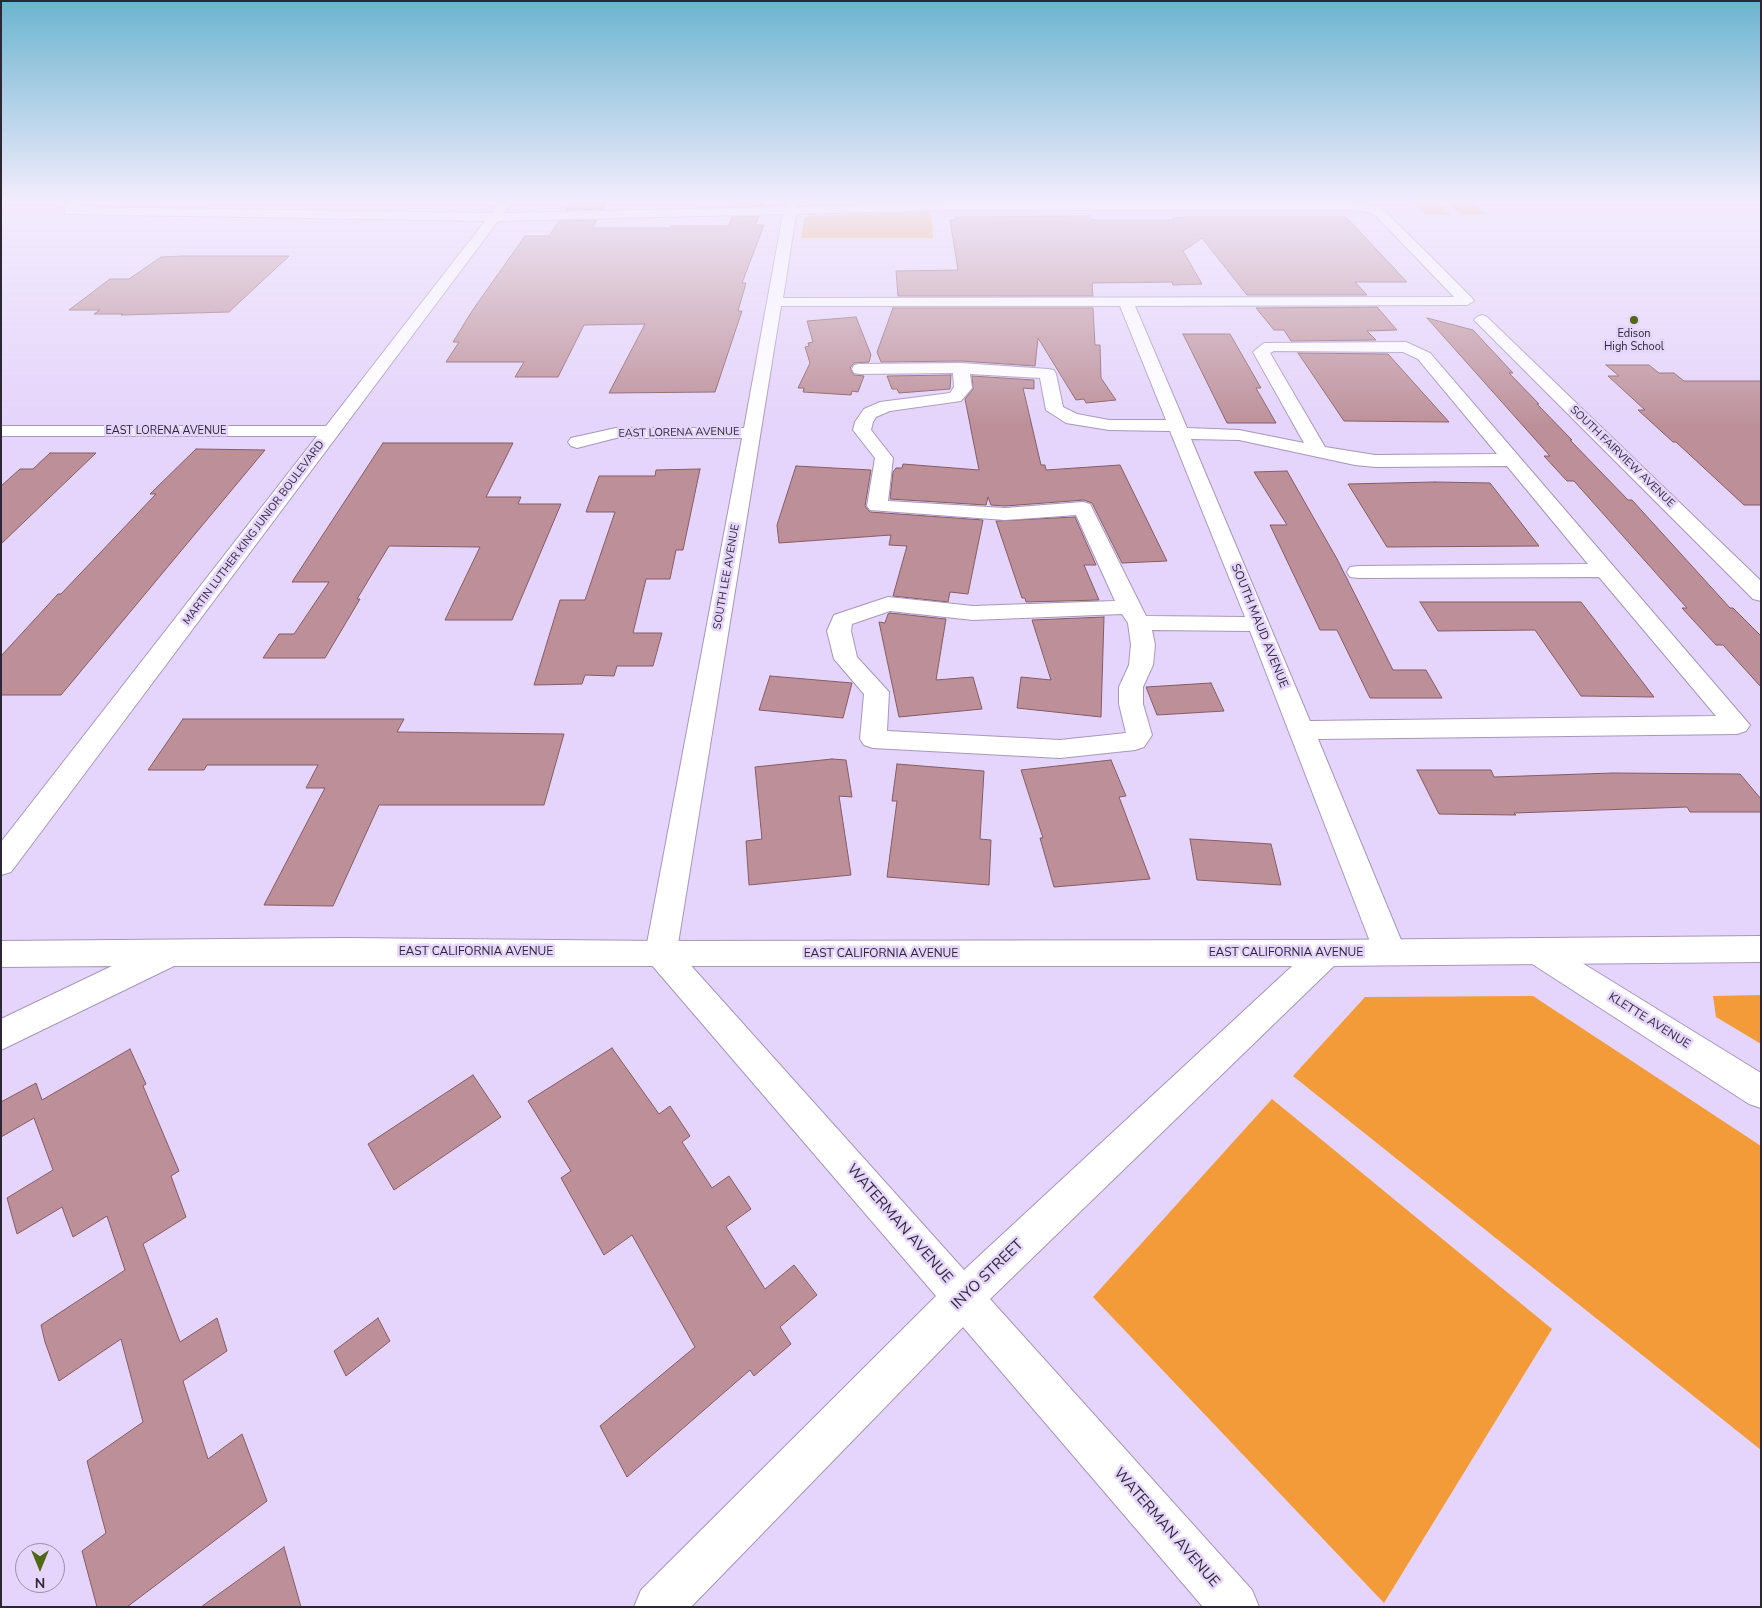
<!DOCTYPE html>
<html>
<head>
<meta charset="utf-8">
<style>
	body { margin:0 }
	#map { position:relative; width:1762px; height:1608px; overflow:hidden; background:#e5d4fb; font-family:"Nunito Sans",sans-serif }
	canvas { display:block }
	.frame { position:absolute; inset:0; border:2px solid #2d2735; pointer-events:none }
	.north { position:absolute; left:15px; top:1543px; width:50px; height:50px; box-sizing:border-box; background:#e5d4fb; border:1px solid #9b8fac; border-radius:50%; rotate:180deg; font-size:14px; font-weight:700; line-height:20px; text-align:center; color:#2d2735 }
	.north::after { content:''; display:block; margin:auto; width:18px; height:22px; background:#506717; clip-path:polygon(50% 0,100% 100%,50% 72%,0 100%) }
</style>
</head>
<body>
<div id="map">
<canvas width="1762" height="1608"></canvas>
<div class="frame"></div>
<div class="north">N</div>
</div>
<script>
const c = document.querySelector('canvas').getContext('2d');
c.lineJoin = 'round';
function fillPath(path, color) { c.fillStyle = color; c.fill(path, 'evenodd'); }
const toPath = rows => new Path2D(rows.map(r => 'M' + r).join(''));
function stroke(path, color, width, dash) { c.strokeStyle = color; c.lineWidth = width; c.lineCap = dash ? 'butt' : 'round'; c.setLineDash(dash || []); c.stroke(path); }
function write(font, color, halo, rows, align = 'center') {
  c.font = font + ' "Nunito Sans",sans-serif'; c.lineWidth = 5; c.setLineDash([]); c.textBaseline = 'middle'; c.strokeStyle = halo; c.fillStyle = color; for (const [text, x, y, turn = 0] of rows) {
    c.save(); c.translate(x, y); c.rotate((+turn || 0) * Math.PI / 180); c.textAlign = isNaN(turn) ? turn : align; if (halo) c.strokeText(text, 0, 0); c.fillText(text, 0, 0); c.restore();
  }
}
const green = toPath([
	[1411,201,1435,201,1451,215,1426,215],
	[1446,201,1470,201,1487,215,1462,215],
	[931,211,933,238,801,238,804,218,811,216],
	[1761,995,1761,1044,1716,1017,1713,996],
	[1533,996,1761,1146,1761,1450,1293,1076,1365,997],
	[1272,1099,1552,1329,1384,1603,1093,1297]
]);
const building = toPath([
	[572,201,607,201,603,209,566,210,572,201],
	[738,201,764,201,763,206,736,206,738,201],
	[759,216,755,225,764,225,742,283,746,283,738,311,742,311,715,392,609,393,645,324,584,325,558,377,515,377,524,362,446,362,459,342,453,342,472,311,525,236,549,236,559,221,597,220,592,228,670,228,671,226,728,226,732,217,759,216],
	[1090,216,1091,219,1097,220,1173,220,1173,218,1185,217,1346,217,1407,282,1355,282,1367,295,1247,295,1202,238,1183,251,1202,284,1173,285,1172,282,1092,283,1093,296,898,296,896,271,958,270,950,220,956,220,956,217,1090,216],
	[183,256,289,256,229,312,121,315,123,314,94,314,100,310,69,310,110,279,129,279,161,257,183,256],
	[1377,307,1397,330,1367,331,1376,340,1291,341,1284,330,1274,330,1256,308,1377,307],
	[893,308,1093,308,1095,345,1100,345,1101,378,1116,400,1086,403,1084,399,1076,400,1038,338,1035,366,961,361,881,362,877,352,893,308],
	[856,317,871,355,869,362,854,363,850,368,854,375,864,376,858,392,852,391,851,395,803,392,804,388,798,388,810,363,805,347,809,346,808,343,813,342,807,321,856,317],
	[1427,318,1473,330,1513,373,1509,373,1539,404,1537,404,1572,440,1570,440,1628,500,1632,500,1730,608,1733,608,1761,636,1761,687,1723,645,1716,645,1682,608,1687,608,1574,481,1567,481,1544,456,1550,456,1427,318],
	[1183,334,1230,334,1261,388,1256,388,1276,423,1227,423,1183,334],
	[1298,353,1388,354,1449,422,1344,421,1298,353],
	[1606,365,1649,365,1659,373,1674,373,1684,381,1761,381,1761,505,1744,505,1676,442,1673,442,1638,410,1645,410,1608,376,1619,376,1606,365],
	[951,375,950,389,899,393,897,389,892,389,887,376,951,375],
	[972,376,1034,380,1034,389,1023,388,1041,465,1045,465,1046,470,1120,465,1167,561,1122,563,1092,503,1084,500,1005,506,991,505,988,497,986,505,890,499,893,472,896,468,902,468,903,464,979,470,965,399,973,389,972,376],
	[383,443,513,443,486,497,521,497,518,504,561,504,512,620,445,620,480,547,389,546,357,599,360,599,325,658,263,658,279,634,294,634,329,582,292,582,383,443],
	[196,449,265,450,61,695,1,695,1,656,58,594,61,594,156,494,150,494,196,449],
	[50,453,96,453,1,544,1,486,20,469,33,469,50,453],
	[796,466,871,470,865,506,870,512,983,520,968,594,950,592,948,602,893,596,907,546,889,545,891,535,779,543,777,525,796,466],
	[700,469,683,550,676,550,670,579,646,579,633,633,662,633,653,666,617,666,614,676,585,675,582,684,534,685,560,600,585,600,615,512,586,512,599,476,655,476,656,470,700,469],
	[1287,471,1337,559,1393,670,1426,670,1442,698,1370,698,1337,630,1320,630,1270,525,1287,525,1254,472,1287,471],
	[1435,482,1490,483,1539,546,1387,547,1348,484,1435,482],
	[1075,517,1096,565,1084,565,1099,600,1026,602,1025,598,1022,598,996,521,1075,517],
	[1420,602,1581,602,1654,697,1581,696,1535,630,1438,631,1420,602],
	[890,613,946,619,936,680,973,677,982,709,899,717,879,622,885,623,888,614,890,613],
	[1104,617,1101,717,1017,708,1021,677,1051,680,1032,620,1104,617],
	[770,676,852,683,843,718,759,710,770,676],
	[1211,683,1224,711,1157,715,1146,687,1211,683],
	[183,719,404,719,397,732,564,734,544,805,379,805,333,906,264,905,325,788,306,788,318,765,207,765,204,770,148,770,183,719],
	[832,759,846,760,852,797,839,796,851,875,749,885,746,841,762,839,755,767,832,759],
	[1111,760,1126,796,1119,797,1150,879,1054,887,1040,838,1043,838,1021,770,1111,760],
	[897,764,984,771,980,839,991,840,989,885,887,877,897,801,892,801,897,764],
	[1417,770,1491,770,1494,777,1613,773,1740,774,1761,799,1761,812,1690,812,1687,807,1514,813,1516,815,1439,814,1417,770],
	[1190,839,1271,844,1281,885,1197,880,1190,839],
	[612,1048,659,1114,670,1106,690,1136,682,1142,712,1188,729,1176,751,1209,726,1227,765,1289,794,1265,817,1295,780,1327,791,1344,754,1376,750,1370,627,1477,600,1426,695,1347,632,1235,604,1255,561,1178,571,1171,528,1101,612,1048],
	[130,1049,146,1084,143,1086,179,1171,171,1176,186,1217,143,1244,180,1342,217,1318,227,1351,183,1381,208,1459,242,1434,267,1501,127,1607,97,1607,82,1551,106,1533,87,1461,143,1422,121,1339,59,1381,45,1342,41,1325,125,1270,107,1216,73,1237,62,1207,17,1234,7,1198,53,1170,34,1118,1,1137,1,1102,36,1083,42,1100,130,1049],
	[473,1075,501,1117,394,1190,368,1144,473,1075],
	[378,1318,390,1341,346,1376,334,1351,378,1318],
	[284,1547,301,1607,201,1607,284,1547]
]);
const minor = toPath([
	[71,201,85,201,78,207,491,213,499,203,503,202,509,206,504,213,785,207,786,201,798,201,797,207,943,202,1356,202,1379,207,1385,211,1472,298,1474,301,1467,305,1135,306,1187,428,1239,430,1304,443,1253,352,1264,343,1406,342,1430,353,1750,725,1746,731,1737,734,1318,739,1406,952,1401,961,1390,965,1379,961,1374,952,1250,631,1152,630,1155,645,1153,665,1143,687,1143,704,1152,735,1144,747,1135,750,1060,758,873,748,864,745,860,739,864,694,834,659,827,631,834,615,888,597,973,606,1115,601,1076,515,1005,520,870,510,867,506,875,458,853,430,855,422,864,409,880,402,950,393,954,387,953,373,860,374,854,373,852,369,854,365,860,364,961,363,1048,369,1054,370,1056,374,1063,407,1077,414,1109,420,1166,420,1120,306,781,306,677,950,964,1270,1316,944,1327,940,1338,944,1343,953,1338,962,990,1299,1252,1590,1259,1607,1203,1607,963,1327,691,1607,634,1607,641,1590,936,1296,650,963,645,954,742,438,616,438,577,448,571,446,568,442,571,438,616,428,744,428,783,214,498,221,11,872,1,875,1,842,317,436,1,436,1,426,326,426,485,221,65,214,64,207,71,201],
	[943,210,1356,210,1371,213,1377,217,1454,297,783,298,796,214,943,210],
	[1274,351,1403,352,1418,359,1497,454,1375,455,1325,447,1270,353,1274,351],
	[970,374,1040,378,1046,410,1066,423,1109,430,1170,431,1245,617,1146,616,1090,504,1083,502,1005,508,888,501,893,458,871,430,873,422,876,417,890,411,961,401,972,388,970,374],
	[1191,439,1239,440,1355,465,1375,467,1507,466,1588,564,1358,566,1350,567,1347,572,1350,577,1358,578,1599,577,1716,716,1310,721,1191,439],
	[890,611,973,620,1122,614,1128,623,1131,645,1129,665,1119,687,1119,704,1126,733,1060,740,887,731,889,692,857,657,851,631,852,624,890,611],
	[1482,315,1487,317,1761,581,1761,601,1753,599,1474,320,1477,317,1482,315],
	[1537,938,1548,942,1761,1073,1761,1108,1749,1104,1526,960,1521,951,1526,942,1537,938]
]);
const major = toPath([
	[1761,936,1761,962,1327,966,174,966,1,1050,1,1019,112,966,1,967,1,941,344,938,661,941,1327,940,1761,936]
]);
const markers = [
	[1634,320,5,"#506717"]
];
const farPoinames = [
	["Edison",1634,334],
	["High School",1634,347]
];
const farStreetnames = [
	["EAST LORENA AVENUE",166,431],
	["EAST LORENA AVENUE",679,433,-1],
	["SOUTH FAIRVIEW AVENUE",1622,457,44],
	["MARTIN LUTHER KING JUNIOR BOULEVARD",254,533,-53],
	["SOUTH LEE AVENUE",727,577,-80]
];
const streetNames = [
	["SOUTH MAUD AVENUE",1259,626,68],
	["EAST CALIFORNIA AVENUE",476,952],
	["EAST CALIFORNIA AVENUE",1286,953],
	["EAST CALIFORNIA AVENUE",881,954],
	["KLETTE AVENUE",1649,1021,32]
];
const nearStreetnames = [
	["WATERMAN AVENUE",899,1224,49],
	["INYO STREET",988,1275,-44],
	["WATERMAN AVENUE",1166,1528,49]
];
fillPath(green, '#f29b38');
fillPath(building, '#bd9099');
stroke(building, '#855b64', 1);
stroke(minor, '#a797bb', 2);
stroke(major, '#a797bb', 2);
fillPath(minor, '#fff');
fillPath(major, '#fff');
const sky = c.createLinearGradient(0, 0, 0, 426);
sky.addColorStop(0, '#6bb4cf');
sky.addColorStop(0.47, '#f3ecfd');
sky.addColorStop(1, '#f3ecfd00');
c.fillStyle = sky;
c.fillRect(0, 0, 1762, 426);
for (const [x, y, r, color] of markers) { const dot = new Path2D(); dot.arc(x, y, r, 0, 2 * Math.PI); c.fillStyle = color; c.fill(dot); stroke(dot, '#e5d4fb', 2); }
write('11px', '#2d2735', '#e5d4fb', farPoinames);
write('11px', '#2d2735', '#e5d4fb', farStreetnames);
write('12px', '#2d2735', '#e5d4fb', streetNames);
write('15px', '#2d2735', '#e5d4fb', nearStreetnames);
</script>
</body>
</html>
